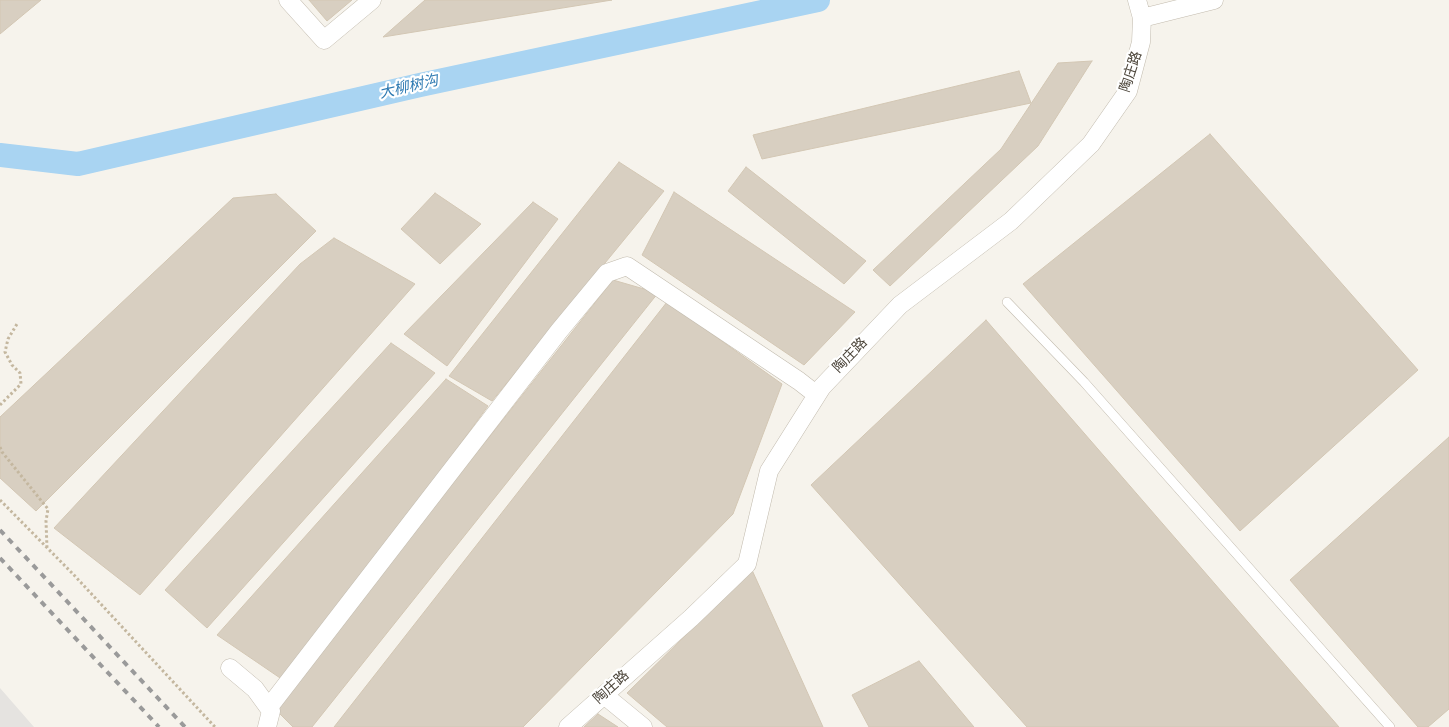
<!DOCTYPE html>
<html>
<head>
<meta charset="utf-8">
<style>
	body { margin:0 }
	canvas { display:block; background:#f6f3ec }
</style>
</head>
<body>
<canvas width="1449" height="727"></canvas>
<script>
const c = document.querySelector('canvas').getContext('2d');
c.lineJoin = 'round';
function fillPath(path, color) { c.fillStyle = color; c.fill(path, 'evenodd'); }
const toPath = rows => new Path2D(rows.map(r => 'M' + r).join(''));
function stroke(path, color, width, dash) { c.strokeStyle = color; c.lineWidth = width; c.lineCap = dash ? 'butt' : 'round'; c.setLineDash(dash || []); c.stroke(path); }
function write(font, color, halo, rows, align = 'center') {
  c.font = font + ' "Source Sans 3","Noto Sans SC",sans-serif'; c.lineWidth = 4.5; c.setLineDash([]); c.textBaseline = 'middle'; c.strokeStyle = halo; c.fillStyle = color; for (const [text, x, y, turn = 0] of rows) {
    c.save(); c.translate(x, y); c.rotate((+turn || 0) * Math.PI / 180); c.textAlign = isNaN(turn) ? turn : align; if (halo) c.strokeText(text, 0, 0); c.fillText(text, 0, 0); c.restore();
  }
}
const parking = toPath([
	[0,688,34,727,0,727]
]);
const canal = toPath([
	[0,155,78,164,420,85,818,0]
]);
const building = toPath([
	[0,0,41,0,0,34,0,0],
	[309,0,352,0,327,21,309,0],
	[425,0,612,0,383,37,425,0],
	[1092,61,1038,146,890,286,873,270,1001,149,1058,63,1092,61],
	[1019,71,1031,103,762,159,753,135,1019,71],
	[1210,134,1418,370,1240,531,1023,284,1210,134],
	[619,162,664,191,492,401,449,376,619,162],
	[746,167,866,261,844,284,728,191,746,167],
	[674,192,855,312,804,365,642,255,674,192],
	[435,193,481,224,440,264,401,229,435,193],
	[276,194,316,231,36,511,0,478,0,417,233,198,276,194],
	[533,202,558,219,447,366,404,334,533,202],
	[334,238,415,284,140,595,54,528,300,264,334,238],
	[613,280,658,293,312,727,293,727,275,709,613,280],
	[667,302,782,384,733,514,523,727,334,727,667,302],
	[986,320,1339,727,1027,727,811,485,986,320],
	[391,343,435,373,207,628,165,590,391,343],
	[446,379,488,406,286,682,217,635,446,379],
	[1449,437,1449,709,1428,727,1418,727,1290,580,1449,437],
	[752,570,823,727,667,727,627,693,752,570],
	[919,661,974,727,869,727,852,695,919,661],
	[598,714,618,727,584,727,598,714]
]);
const path = toPath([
	[0,405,21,384,20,373,12,365,5,352,8,339,17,324],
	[0,447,2,452,48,509,46,521,47,548],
	[0,500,73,574,215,727]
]);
const service = toPath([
	[1007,302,1084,382,1390,727]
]);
const minor = toPath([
	[288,0,324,40,372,0],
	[1142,18,1214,0],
	[230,668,255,689,271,711,267,727],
	[604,695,643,727],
	[269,707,559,331,607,273,627,266,799,381,817,395],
	[568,727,691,618,747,564,769,471,822,387,900,305,1011,221,1091,144,1128,91,1141,42,1142,18,1137,0]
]);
const rail = toPath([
	[0,530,185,727],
	[0,558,159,727]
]);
const streetNames = [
	["陶庄路",1132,72,-72],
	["陶庄路",851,356,-46],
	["陶庄路",612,688,-42]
];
const waterNames = [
	["大柳树沟",409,88,-13]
];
fillPath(parking, '#e5e3e0');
stroke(canal, '#a9d4f2', 24);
fillPath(building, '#d8cfc1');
stroke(building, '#d3c7b4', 1);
stroke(service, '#c2bbae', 10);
stroke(minor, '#c2bbae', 19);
stroke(path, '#c4b79f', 3, [2.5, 2.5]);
stroke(service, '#fff', 9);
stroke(minor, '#fff', 18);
stroke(rail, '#9a9a9a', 4, [6, 6]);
write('14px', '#4b4439', '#fff', streetNames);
write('italic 15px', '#2e7ab2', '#fff', waterNames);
</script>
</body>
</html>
